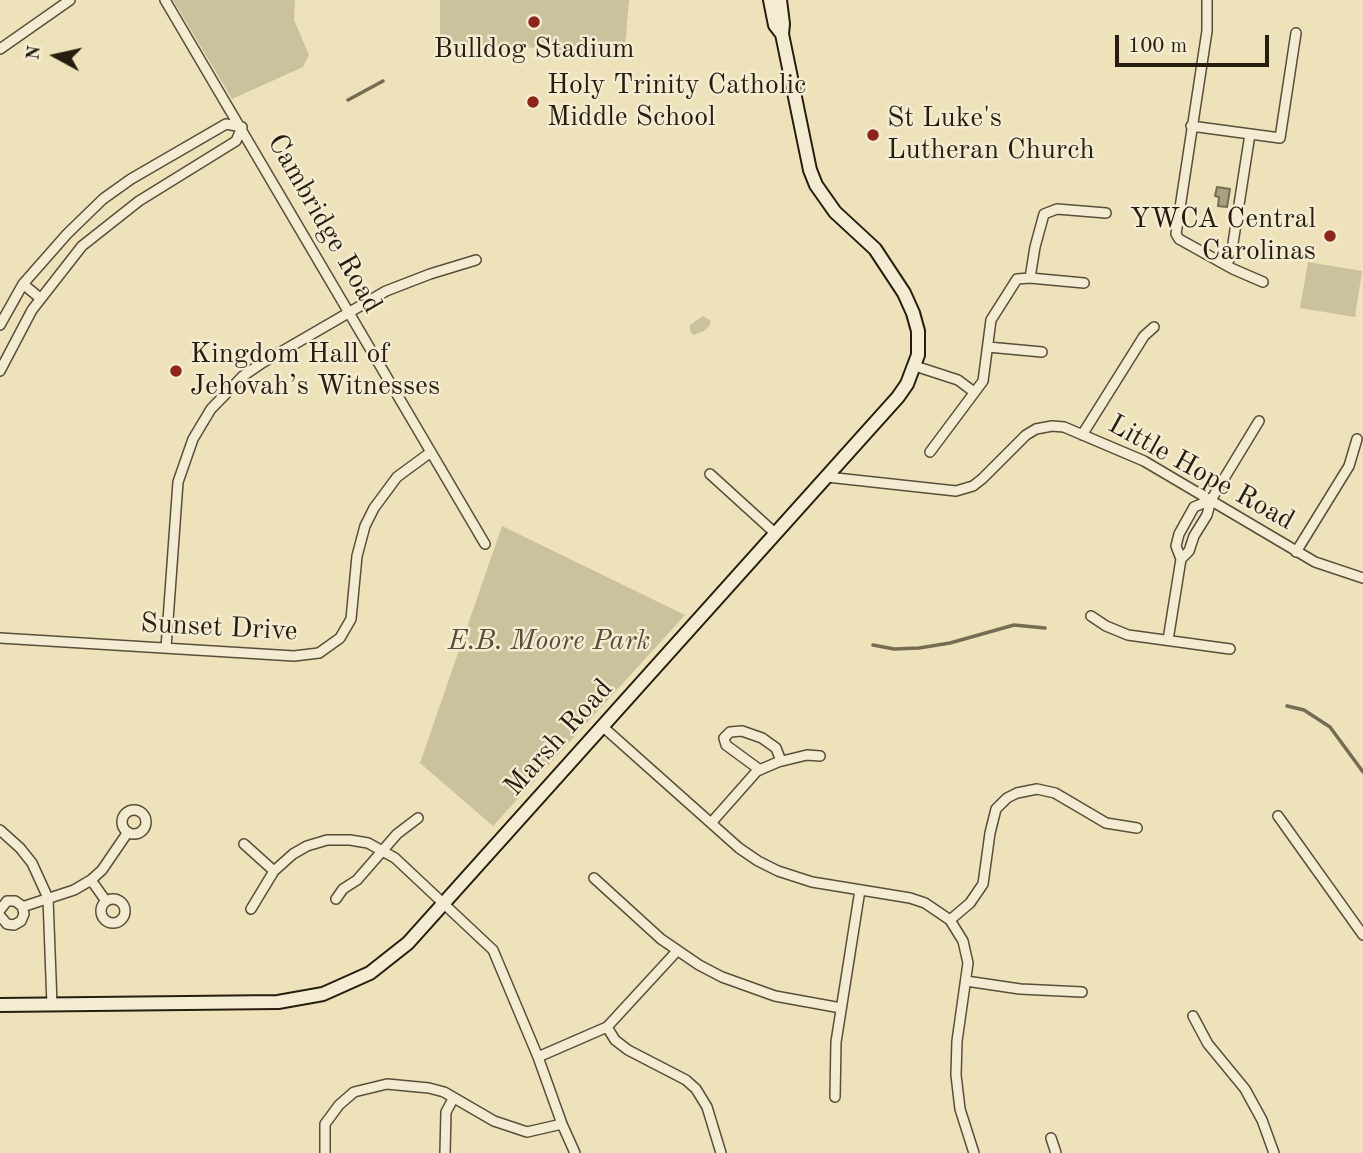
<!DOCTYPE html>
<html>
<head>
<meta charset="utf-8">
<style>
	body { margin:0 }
	#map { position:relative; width:1363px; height:1153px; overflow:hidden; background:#eee2ba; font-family:"Old Standard TT",serif }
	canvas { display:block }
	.north { position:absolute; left:21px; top:21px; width:70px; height:70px; -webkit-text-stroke:5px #f4ecd2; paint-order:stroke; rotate:278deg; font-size:19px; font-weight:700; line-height:28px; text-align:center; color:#271d0f }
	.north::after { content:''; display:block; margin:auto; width:24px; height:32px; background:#271d0f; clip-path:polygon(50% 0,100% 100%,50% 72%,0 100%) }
	.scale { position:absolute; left:1115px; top:35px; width:154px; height:32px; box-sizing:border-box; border:4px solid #271d0f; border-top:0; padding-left:9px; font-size:21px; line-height:24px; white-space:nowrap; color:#271d0f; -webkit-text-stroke:5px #f4ecd2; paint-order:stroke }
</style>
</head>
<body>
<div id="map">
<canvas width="1363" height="1153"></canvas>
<div class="north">N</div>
<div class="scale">100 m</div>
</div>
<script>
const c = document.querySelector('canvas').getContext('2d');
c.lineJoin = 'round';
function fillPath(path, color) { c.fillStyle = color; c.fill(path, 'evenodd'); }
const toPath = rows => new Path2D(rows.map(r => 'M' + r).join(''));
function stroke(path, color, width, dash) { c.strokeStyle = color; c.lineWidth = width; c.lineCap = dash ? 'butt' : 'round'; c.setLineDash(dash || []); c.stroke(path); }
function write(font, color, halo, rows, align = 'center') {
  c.font = font + ' "Old Standard TT",serif'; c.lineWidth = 5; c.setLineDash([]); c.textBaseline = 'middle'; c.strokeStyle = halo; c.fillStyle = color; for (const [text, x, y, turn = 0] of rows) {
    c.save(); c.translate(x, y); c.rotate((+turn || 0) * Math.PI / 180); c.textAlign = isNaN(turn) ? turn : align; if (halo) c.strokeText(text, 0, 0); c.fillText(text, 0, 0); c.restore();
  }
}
const green = toPath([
	[173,0,295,0,294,20,309,55,303,67,232,99],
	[440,0,629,0,624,60,559,54,559,50,497,45,496,47,440,43],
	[1308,262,1362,271,1355,317,1300,308],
	[703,316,711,321,709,326,704,331,693,335,690,331,690,325],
	[502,526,685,615,493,826,420,763]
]);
const water = toPath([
	[1217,187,1230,189,1227,207,1218,206,1219,197,1215,196,1217,187]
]);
const stream = toPath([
	[348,100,383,81],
	[873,645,894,649,919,648,950,643,1014,625,1045,628],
	[1287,706,1304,710,1330,727,1363,772]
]);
const street = toPath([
	[165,0,485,544],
	[1207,0,1207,31,1176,234,1179,239,1233,269,1263,282],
	[0,49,70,0],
	[1191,126,1280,138,1296,33],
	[1226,265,1231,256,1250,134],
	[1030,278,1035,247,1044,214,1057,209,1106,213],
	[23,284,40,298],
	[0,325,23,284,67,234,103,199,131,179,226,124,242,127,236,141,139,201,82,246,32,310,0,371],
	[988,347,1042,352],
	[915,366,958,380,974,392],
	[1082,435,1144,336,1154,327],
	[930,452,983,381,991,320,1017,279,1030,278,1084,283],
	[710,474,776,534],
	[827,477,956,491,973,486,982,479,1026,435,1036,429,1052,426,1064,427,1144,461,1315,562,1363,578],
	[1211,500,1194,507,1179,534,1176,546,1181,559,1189,551,1194,536,1207,515,1211,500,1259,421],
	[1296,552,1349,466,1357,439],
	[1091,616,1106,626,1128,635,1230,649],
	[0,638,294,656,319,653,340,638,351,619,357,556,365,526,374,508,397,477,431,452],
	[1168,640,1181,559],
	[166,648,178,482,193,439,211,409,243,376,262,363,386,291,430,274,476,260],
	[602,726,739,848,758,861,778,871,812,882,910,898,925,903,950,920,963,941,968,963,957,1041,956,1075,960,1109,974,1153],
	[760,770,726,745,724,738,730,732,742,731,762,738,776,748,781,761],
	'122 822a12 12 0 1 1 24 0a12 12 0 1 1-24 0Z',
	[1278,816,1363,935],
	[711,823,757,771,778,762,807,755,820,756],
	[0,830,20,848,32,863,48,898,52,1005],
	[244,844,274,871],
	[594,878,661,939,699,965,722,977,775,996,841,1008],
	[91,880,106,901],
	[336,899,343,889,357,880,397,834,418,818],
	'101 911a12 12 0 1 1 24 0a12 12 0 1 1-24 0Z',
	[22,907,74,890,91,880,102,870,128,832],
	[251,909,274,871,293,854,307,846,327,840,350,840,368,843,395,858,493,950,538,1057,562,1124,575,1153],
	[0,910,7,901,15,901,22,906,24,914,21,921,14,925,7,924,0,916],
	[950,920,970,903,983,884,990,833,996,809,1007,798,1017,793,1037,789,1055,793,1106,823,1137,828],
	[966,981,1020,989,1082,992],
	[1193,1016,1208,1044,1245,1089,1262,1120,1274,1153],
	[607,1027,615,1040,628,1050,686,1080,696,1089,707,1107,721,1153],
	[538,1057,607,1027,677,951],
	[835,1097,836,1042,860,890],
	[1051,1138,1056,1153],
	[325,1153,325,1124,339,1105,354,1092,387,1084,429,1088,444,1092,494,1121,527,1132,562,1124],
	[445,1153,446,1112,453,1099]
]);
const secondary = toPath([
	[770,0,775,25,782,34],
	[0,1005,278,1002,323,994,370,973,408,943,898,397,907,384,918,355,918,331,913,313,904,293,875,249,835,212,816,185,810,170,782,34,783,24,780,0]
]);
const markers = [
	[534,22,7,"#8f2418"],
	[533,102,7,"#8f2418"],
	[873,135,7,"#8f2418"],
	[1330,236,7,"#8f2418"],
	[176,371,7,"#8f2418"]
];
const poiNames = [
	["Bulldog Stadium",534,50,"center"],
	["Holy Trinity Catholic",547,86],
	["Middle School",547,118],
	["St Luke's",887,119],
	["Lutheran Church",887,151],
	["YWCA Central",1316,220,"right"],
	["Carolinas",1316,252,"right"],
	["Kingdom Hall of",190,355],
	["Jehovah’s Witnesses",190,387]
];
const streetNames = [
	["Cambridge Road",324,224,60],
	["Little Hope Road",1201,473,29],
	["Sunset Drive",219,628,3],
	["Marsh Road",559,738,-48]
];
const parkNames = [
	["E.B. Moore Park",549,642]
];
fillPath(green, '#ccc19d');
fillPath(water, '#aa9f80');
stroke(water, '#766b53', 2);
stroke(stream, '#766b53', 3.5);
stroke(street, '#594e3a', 12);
stroke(secondary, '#271d0f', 16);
stroke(street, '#f4ecd2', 9);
stroke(secondary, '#f4ecd2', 12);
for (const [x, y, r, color] of markers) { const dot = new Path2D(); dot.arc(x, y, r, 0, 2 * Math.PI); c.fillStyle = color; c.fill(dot); stroke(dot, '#f4ecd2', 2.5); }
write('28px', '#271d0f', '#f4ecd2', poiNames, 'left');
write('28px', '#271d0f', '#f4ecd2', streetNames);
write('italic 28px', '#594e3a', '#f4ecd2', parkNames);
</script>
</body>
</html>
